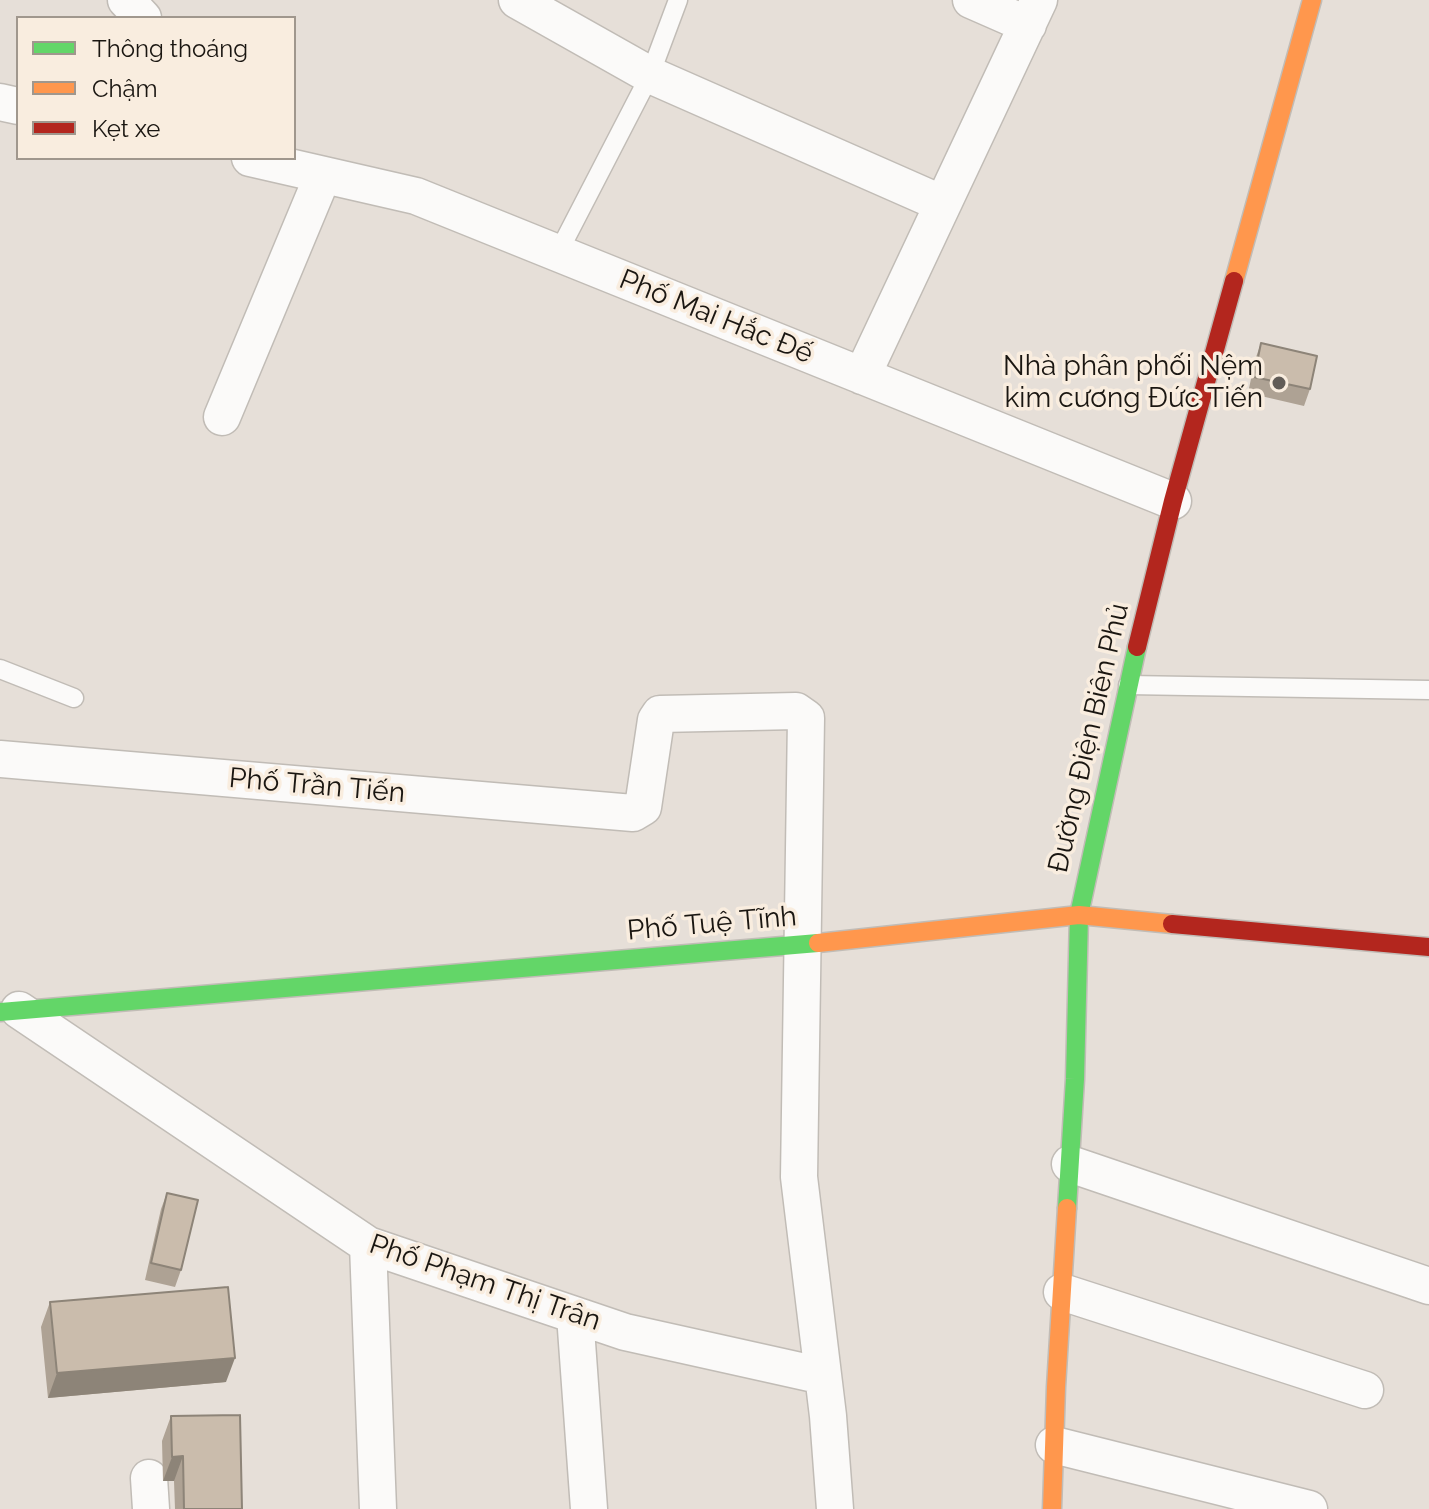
<!DOCTYPE html>
<html>
<head>
<meta charset="utf-8">
<style>
	body { margin:0 }
	#map { position:relative; width:1429px; height:1509px; overflow:hidden; background:#e6dfd8; font-family:Raleway,sans-serif }
	canvas { display:block }
	.legend { position:absolute; left:16px; top:16px; width:280px; height:144px; box-sizing:border-box; background:#f9eddf; border:2px solid #a0978d; margin:0; padding:10px 14px; list-style:none; font-size:24px; color:#1a1611 }
	.legend li { display:flex; align-items:center; gap:16px; height:40px }
	.legend b { width:40px; border:2px solid #a0978d }
</style>
</head>
<body>
<div id="map">
<canvas width="1429" height="1509"></canvas>
<ul class="legend">
<li><b style="height:10px;background:#63d668"></b>Thông thoáng</li>
<li><b style="height:10px;background:#ff974d"></b>Chậm</li>
<li><b style="height:10px;background:#b3261e"></b>Kẹt xe</li>
</ul>
</div>
<script>
const c = document.querySelector('canvas').getContext('2d');
c.lineJoin = 'round';
const toPath = rows => new Path2D(rows.map(r => 'M' + r).join(''));
function stroke(path, color, width, dash) { c.strokeStyle = color; c.lineWidth = width; c.lineCap = dash ? 'butt' : 'round'; c.setLineDash(dash || []); c.stroke(path); }
function fillPath(path, color) { c.fillStyle = color; c.fill(path, 'evenodd'); }
function write(font, color, halo, rows, align = 'center') {
  c.font = font + ' Raleway,sans-serif'; c.lineWidth = 7; c.setLineDash([]); c.textBaseline = 'middle'; c.strokeStyle = halo; c.fillStyle = color; for (const [text, x, y, turn = 0] of rows) {
    c.save(); c.translate(x, y); c.rotate((+turn || 0) * Math.PI / 180); c.textAlign = isNaN(turn) ? turn : align; if (halo) c.strokeText(text, 0, 0); c.fillText(text, 0, 0); c.restore();
  }
}
const lane = toPath([
	[558,253,650,75,678,0],
	[0,669,74,698],
	[1128,685,1429,690]
]);
const street = toPath([
	[126,0,143,18],
	[517,0,650,75,943,204],
	[971,0,1028,25],
	[0,102,18,106],
	[250,158,416,196,1173,501],
	[862,376,1039,0],
	[222,417,323,175],
	[0,759,633,813,643,807,656,720,660,714,796,711,806,718,799,1177,828,1416,835,1509],
	[19,1010,368,1245,625,1332,823,1376],
	[1070,1164,1429,1286],
	[368,1245,378,1509],
	[1062,1292,1365,1390],
	[575,1315,589,1509],
	[1054,1445,1309,1509],
	[149,1478,151,1509]
]);
const fast = toPath([
	[0,1012,818,943],
	[1067,1208,1075,1079,1079,915,1137,647]
]);
const slow = toPath([
	[1234,281,1312,0],
	[818,943,1079,915,1172,924],
	[1052,1509,1056,1387,1067,1208]
]);
const jam = toPath([
	[1137,647,1173,501,1234,281],
	[1172,924,1429,947]
]);
const wall = toPath([
	[1261,343,1310,389,1304,406,1248,393,1255,360],
	[167,1193,181,1270,175,1287,145,1280,161,1209],
	[50,1302,226,1382,48,1398,41,1327],
	[171,1416,242,1509,175,1509,174,1481,163,1481,162,1441]
]);
const shadedWall = toPath([
	[235,1358,226,1382,48,1398,57,1373],
	[183,1456,174,1481,163,1481,172,1457]
]);
const building = toPath([
	[1261,343,1317,356,1310,389,1254,377,1261,343],
	[167,1193,198,1200,181,1270,151,1263,167,1193],
	[228,1287,235,1358,57,1373,50,1302,228,1287],
	[240,1415,242,1509,184,1509,183,1456,172,1457,171,1416,240,1415]
]);
const markers = [
	[1279,383,8,"#615c57"]
];
const streetNames = [
	["Phố Mai Hắc Đế",716,317,22],
	["Đường Điện Biên Phủ",1089,738,-77],
	["Phố Trần Tiến",317,786,5],
	["Phố Tuệ Tĩnh",712,924,-5],
	["Phố Phạm Thị Trân",485,1283,19]
];
const poiNames = [
	["Nhà phân phối Nệm",1263,367],
	["kim cương Đức Tiến",1263,399]
];
stroke(lane, '#c1bcb6', 21);
stroke(street, '#c1bcb6', 39);
stroke(fast, '#c1bcb6', 21);
stroke(slow, '#c1bcb6', 21);
stroke(jam, '#c1bcb6', 21);
stroke(lane, '#fbfaf9', 18);
stroke(street, '#fbfaf9', 36);
stroke(fast, '#63d668', 18);
stroke(slow, '#ff974d', 18);
stroke(jam, '#b3261e', 18);
fillPath(wall, '#aea294');
fillPath(shadedWall, '#8d8478');
fillPath(building, '#cabcac');
stroke(building, '#8d8478', 2);
for (const [x, y, r, color] of markers) { const dot = new Path2D(); dot.arc(x, y, r, 0, 2 * Math.PI); c.fillStyle = color; c.fill(dot); stroke(dot, '#f9eddf', 3); }
write('28px', '#1a1611', '#f9eddf', streetNames);
write('28px', '#1a1611', '#f9eddf', poiNames, 'right');
</script>
</body>
</html>
